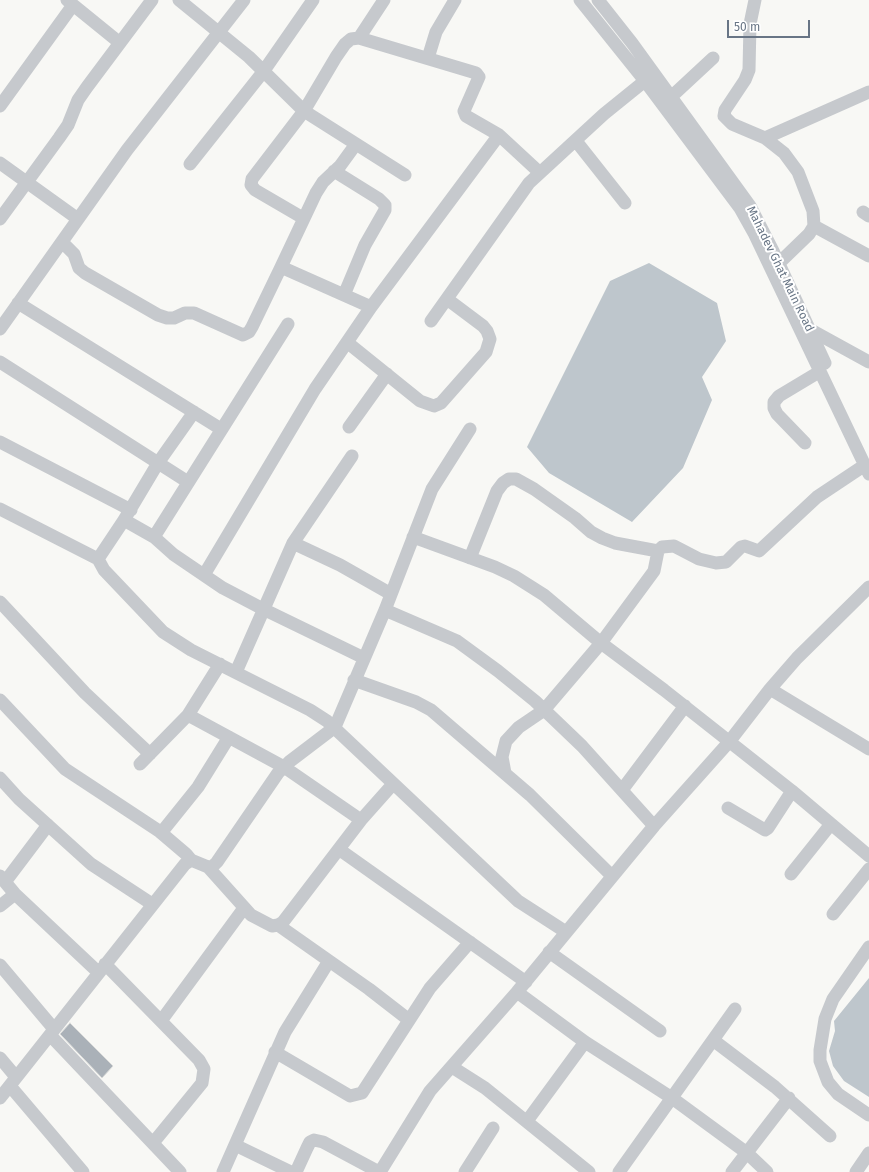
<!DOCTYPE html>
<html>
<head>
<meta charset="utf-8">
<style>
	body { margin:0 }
	#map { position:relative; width:869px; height:1172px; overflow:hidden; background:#f8f8f5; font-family:"Fira Sans",sans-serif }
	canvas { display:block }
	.scale { position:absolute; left:727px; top:20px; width:83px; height:18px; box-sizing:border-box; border:2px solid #687585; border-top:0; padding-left:5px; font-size:12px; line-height:14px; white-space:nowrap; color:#687585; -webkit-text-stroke:3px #fff; paint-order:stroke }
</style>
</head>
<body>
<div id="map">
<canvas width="869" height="1172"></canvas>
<div class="scale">50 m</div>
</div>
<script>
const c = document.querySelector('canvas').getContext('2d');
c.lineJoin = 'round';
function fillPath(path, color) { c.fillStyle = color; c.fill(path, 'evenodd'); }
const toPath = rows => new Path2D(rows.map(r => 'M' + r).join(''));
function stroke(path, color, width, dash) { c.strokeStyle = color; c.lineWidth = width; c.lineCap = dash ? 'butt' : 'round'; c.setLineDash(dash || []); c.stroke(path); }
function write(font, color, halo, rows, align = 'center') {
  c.font = font + ' "Fira Sans",sans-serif'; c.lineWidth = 4; c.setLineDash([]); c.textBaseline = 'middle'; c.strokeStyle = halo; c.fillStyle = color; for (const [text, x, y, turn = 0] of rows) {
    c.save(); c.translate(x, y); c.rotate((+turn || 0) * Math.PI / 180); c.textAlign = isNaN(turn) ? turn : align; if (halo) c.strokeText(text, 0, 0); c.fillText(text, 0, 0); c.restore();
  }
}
const water = toPath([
	[649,263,717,303,726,341,702,377,712,400,683,468,632,522,549,473,527,447,610,281],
	[869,978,869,1097,844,1081,833,1066,829,1051,835,1031,834,1021]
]);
const building = toPath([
	[70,1023,113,1066,102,1078,60,1034,70,1023]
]);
const minor = toPath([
	[67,0,120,43],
	[179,0,249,57,304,111,405,175],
	[580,0,645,81,740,208,754,233,869,474],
	[598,0,632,43,750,206,773,251,825,363],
	[755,0,750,24,749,70,745,80,725,110,724,116,732,124,765,138,784,153,798,172,813,211,814,226,809,234,779,263],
	[359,38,384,0],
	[428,58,436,32,455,0],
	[671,97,713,58],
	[0,106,73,5],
	[765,138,869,92],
	[576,141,625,203],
	[356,144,340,166,323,182,316,193,281,267,371,307],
	[0,163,78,219],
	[190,164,263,72,313,0],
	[334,171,379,199,385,205,385,210,365,245,344,295],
	[863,212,869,216],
	[303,218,255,190,251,185,252,179,304,111,336,57,345,44,351,39,359,38,476,73,479,77,464,111,466,116,499,135,539,172],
	[0,219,59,138,68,125,78,100,87,87,152,0],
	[814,226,869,256],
	[62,242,74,254,79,268,85,273,158,315,167,318,174,318,185,313,194,313,243,335,249,332,252,327,281,267],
	[18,303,221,429],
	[431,321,529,183,604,114,651,76],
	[0,329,127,150,244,0],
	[809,329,869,362],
	[348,343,420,401,434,406,441,403,486,352,490,339,487,331,483,326,447,299],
	[0,362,188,482],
	[349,427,387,374],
	[0,442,131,510],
	[805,443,777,414,774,408,774,402,779,396,819,372],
	[0,509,98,559,104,570,163,632,191,650,310,710,327,721,518,901,566,932],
	[124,520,154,537,173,554,223,588,263,609,364,658],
	[154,537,288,324],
	[413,537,495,567,514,576,544,595,601,643,664,690,792,791,869,856],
	[293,543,340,565,391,594],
	[470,558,497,491,503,483,509,479,516,479,534,489,575,518,591,532,602,538,615,543,658,551],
	[98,559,124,520,158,463,194,412],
	[204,575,315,389,371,307,499,135],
	[0,602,85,693,150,754],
	[385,610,457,641,498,671,535,701,582,746,654,826],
	[236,672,293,543,352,456],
	[354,680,416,702,431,710,530,795,612,876],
	[770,689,869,749],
	[0,700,65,769,159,831,186,854,191,860],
	[188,715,284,767,361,820],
	[140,764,188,715,220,664],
	[505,773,502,757,506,741,519,727,544,710,601,643,654,571,658,551,662,547,674,546,699,559,716,563,726,562,741,547,745,546,759,551,817,497,865,465],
	[0,778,19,799,91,864,152,904],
	[622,790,685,706],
	[728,808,765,830,768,828,792,791],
	[161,833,198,787,229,737],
	[340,850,526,982],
	[208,867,251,915,272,926,278,925,283,922,361,820,393,784],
	[791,874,831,824],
	[0,876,15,894,98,972],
	[5,882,48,825],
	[0,906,15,894],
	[833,914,869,869],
	[278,925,369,989,409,1020],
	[869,947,833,999,825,1019,820,1050,820,1061,828,1082,838,1094,869,1115],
	[549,952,660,1031],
	[105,964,199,1060,204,1069,202,1083,153,1143],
	[0,965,54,1029],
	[517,992,585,1042,672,1098,747,1153,767,1172],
	[161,1021,244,908],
	[50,1035,180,1172],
	[713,1040,775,1087,830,1136],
	[275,1052,350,1096,362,1093,430,988,470,942],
	[0,1058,16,1077],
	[452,1067,485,1088,589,1172],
	[10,1086,83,1172],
	[0,1098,185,864,191,860,208,867,213,866,217,862,278,773,289,762,335,727,385,610,432,489,470,429],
	[527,1121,585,1042],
	[235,1145,291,1172],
	[223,1172,285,1032,329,961],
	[296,1172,307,1148,310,1142,314,1140,323,1142,379,1172],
	[380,1172,430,1091,517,992,654,826,729,742,770,689,797,658,869,587],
	[465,1172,493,1128],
	[619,1172,735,1009],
	[732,1172,789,1098],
	[856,1172,869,1153]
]);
const streetNames = [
	["Mahadev Ghat Main Road",780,269,64]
];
fillPath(water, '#bec6cc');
fillPath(building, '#aab1b8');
stroke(building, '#d9dad8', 1);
stroke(minor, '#c6c9cd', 13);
write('12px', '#687585', '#fff', streetNames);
</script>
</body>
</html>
